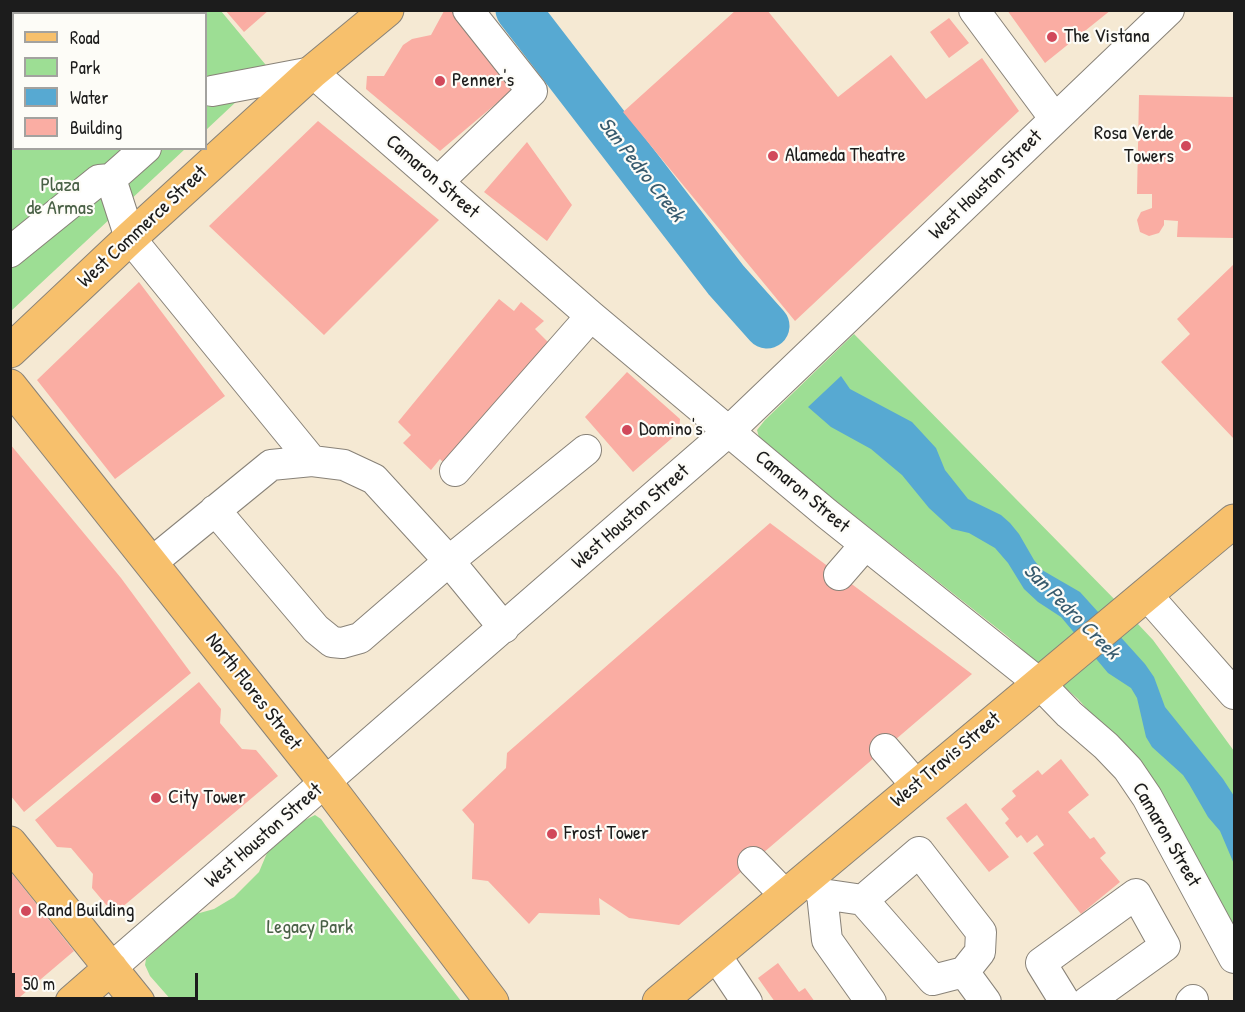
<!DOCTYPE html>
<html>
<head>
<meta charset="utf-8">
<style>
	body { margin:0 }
	#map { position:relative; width:1245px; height:1012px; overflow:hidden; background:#f5e9d3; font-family:"Patrick Hand",sans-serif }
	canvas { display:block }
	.frame { position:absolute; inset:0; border:12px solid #1c1c1c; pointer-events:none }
	.legend { position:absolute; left:12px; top:12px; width:195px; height:138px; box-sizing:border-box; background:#fdfcf7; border:2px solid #a3a29f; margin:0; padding:8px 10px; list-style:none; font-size:18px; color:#1c1c1c }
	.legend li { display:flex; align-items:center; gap:12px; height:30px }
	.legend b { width:30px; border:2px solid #a3a29f }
	.scale { position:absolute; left:12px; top:973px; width:186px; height:27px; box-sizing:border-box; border:3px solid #1c1c1c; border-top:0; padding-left:8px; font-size:18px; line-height:21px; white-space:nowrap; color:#1c1c1c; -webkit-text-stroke:4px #fdfcf7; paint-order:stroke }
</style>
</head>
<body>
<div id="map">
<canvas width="1245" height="1012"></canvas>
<div class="frame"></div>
<ul class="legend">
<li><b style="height:8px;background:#f7c06c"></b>Road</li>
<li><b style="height:16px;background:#9dde94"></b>Park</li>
<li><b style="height:16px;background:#57a9d2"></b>Water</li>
<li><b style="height:16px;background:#faada3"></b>Building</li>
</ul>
<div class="scale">50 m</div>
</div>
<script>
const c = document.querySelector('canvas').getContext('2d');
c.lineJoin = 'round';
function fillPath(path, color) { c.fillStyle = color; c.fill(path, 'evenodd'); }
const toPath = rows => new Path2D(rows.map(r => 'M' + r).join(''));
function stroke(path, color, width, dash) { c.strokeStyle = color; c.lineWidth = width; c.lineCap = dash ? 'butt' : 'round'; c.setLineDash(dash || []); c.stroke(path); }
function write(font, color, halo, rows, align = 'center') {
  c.font = font + ' "Patrick Hand",sans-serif'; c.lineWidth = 4.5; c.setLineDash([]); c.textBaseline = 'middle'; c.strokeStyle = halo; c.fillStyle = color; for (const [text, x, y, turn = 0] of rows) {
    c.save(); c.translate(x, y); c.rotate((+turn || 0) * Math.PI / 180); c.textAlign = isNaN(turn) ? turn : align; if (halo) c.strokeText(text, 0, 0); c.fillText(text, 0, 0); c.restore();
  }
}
const green = toPath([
	[11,11,221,11,270,70,206,130,206,14,14,14,14,148,185,149,11,311],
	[854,334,1121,606,1153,640,1234,751,1234,937,1132,759,1078,699,1007,636,760,441,757,430,765,420],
	[315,815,321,819,326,826,461,1001,172,1001,150,976,145,965,146,959,196,914,214,909,234,897,259,872,267,853,305,820]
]);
const water = toPath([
	[841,376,850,389,912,422,936,448,945,470,968,499,1001,515,1010,523,1019,534,1034,560,1042,570,1080,592,1145,664,1154,677,1165,707,1223,779,1234,796,1234,864,1220,831,1208,817,1189,784,1183,775,1152,747,1146,737,1137,698,1131,688,1108,673,1061,617,1038,602,1024,589,1008,563,995,548,969,533,952,529,929,508,902,475,890,465,871,449,831,427,808,407]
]);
const river = toPath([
	[518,10,726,280,767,326]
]);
const building = toPath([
	[225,10,269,10,244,32],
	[736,10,767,10,838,97,891,55,926,99,982,58,1019,111,795,321,623,112],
	[1007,10,1111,10,1045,63],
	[444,11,459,12,517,86,440,151,366,89,367,76,384,76,403,45,412,39,431,35],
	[949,18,969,43,949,58,930,32],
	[10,23,14,27,14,134,10,137],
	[1139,95,1234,97,1234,238,1177,237,1178,221,1164,220,1164,225,1159,233,1149,236,1140,232,1137,220,1141,212,1152,208,1152,194,1137,194],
	[318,121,439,220,324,335,209,226],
	[527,142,572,205,547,241,484,192],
	[1234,264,1234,439,1161,362,1190,334,1177,319],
	[139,282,225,396,115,479,37,380],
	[499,299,514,311,521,302,544,321,535,329,549,343,445,464,440,459,431,470,403,443,411,435,398,422],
	[627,372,680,419,679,432,633,472,585,417],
	[10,444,121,578,191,673,24,812,10,795],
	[770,523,972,674,679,925,629,918,599,898,600,915,539,913,529,924,488,881,472,879,474,824,462,810,506,768,507,753],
	[199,682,221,709,220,723,242,749,256,750,278,776,114,914,92,888,93,874,71,848,57,847,35,820],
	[1061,759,1089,795,1068,812,1090,839,1094,837,1106,853,1100,858,1120,882,1081,914,1033,853,1044,845,1037,835,1027,843,1021,835,1017,838,1005,823,1009,819,1001,809,1016,796,1012,791,1038,770,1042,775],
	[966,803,1009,857,989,872,946,818],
	[10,871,74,951,14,1002,10,1002],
	[778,963,799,992,805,988,815,1002,775,1002,758,978]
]);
const minor = toPath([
	[145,10,148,14],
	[974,10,1055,119],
	[114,14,118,10],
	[212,91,312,72,591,316,826,513,1039,683,1069,714,1106,746,1128,769,1147,797,1234,958],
	[111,179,130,238,312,461,344,465,374,479,449,561,360,638,342,643,332,642,316,629,215,510],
	[438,182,532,91,468,10],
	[10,252,99,180,111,179,146,148],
	[455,471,591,316],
	[151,563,271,465,312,461],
	[839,575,865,545],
	[1146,594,1234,694],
	[504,628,449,561,586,450],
	[885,749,916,785],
	[753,862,785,895],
	[808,880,822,894,827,940,871,1002],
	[822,894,863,900,933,980,964,972],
	[863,900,919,852,981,932,980,952,964,972,986,1002],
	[715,954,747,1002],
	[111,968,729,431,1169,10],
	[1065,1002,1041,963,1136,894,1165,946,1087,1002],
	[1191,1002,1193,1000]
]);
const major = toPath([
	[10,351,130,238,312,72,387,10],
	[10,386,325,782,492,1002],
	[10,843,138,1002],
	[72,1002,111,968],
	[659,1002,1234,521]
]);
const markers = [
	[1052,37,6,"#d1495b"],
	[440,81,6,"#d1495b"],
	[1186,146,6,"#d1495b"],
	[773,156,6,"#d1495b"],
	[627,430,6,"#d1495b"],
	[156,798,6,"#d1495b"],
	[552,834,6,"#d1495b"],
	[26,911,6,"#d1495b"]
];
const poiNames = [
	["The Vistana",1064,37],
	["Penner's",452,81],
	["Rosa Verde",1174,134,"right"],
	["Towers",1174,157,"right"],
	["Alameda Theatre",785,156],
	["Domino's",639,430],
	["City Tower",168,798],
	["Frost Tower",564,834],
	["Rand Building",38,911]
];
const streetNames = [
	["Camaron Street",432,177,41],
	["West Houston Street",986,185,-44],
	["West Commerce Street",143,227,-43],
	["Camaron Street",802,492,40],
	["West Houston Street",631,517,-41],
	["North Flores Street",253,692,52],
	["West Travis Street",946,760,-40],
	["Camaron Street",1166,835,60],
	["West Houston Street",264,836,-41]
];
const parkNames = [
	["Plaza",60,186],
	["de Armas",60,209],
	["Legacy Park",310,928]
];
const waterNames = [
	["San Pedro Creek",641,170,52],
	["San Pedro Creek",1071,612,45]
];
fillPath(green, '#9dde94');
fillPath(water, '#57a9d2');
stroke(river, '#57a9d2', 45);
fillPath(building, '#faada3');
stroke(minor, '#888278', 32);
stroke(major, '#888278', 35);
stroke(minor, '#fff', 30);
stroke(major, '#f7c06c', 33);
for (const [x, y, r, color] of markers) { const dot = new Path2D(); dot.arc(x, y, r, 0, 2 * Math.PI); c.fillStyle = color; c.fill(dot); stroke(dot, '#fdfcf7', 2); }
write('20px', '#1c1c1c', '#fdfcf7', poiNames, 'left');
write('20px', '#1c1c1c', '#fdfcf7', streetNames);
write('20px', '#496046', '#fdfcf7', parkNames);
write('italic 21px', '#375b6e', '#fdfcf7', waterNames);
</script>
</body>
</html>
